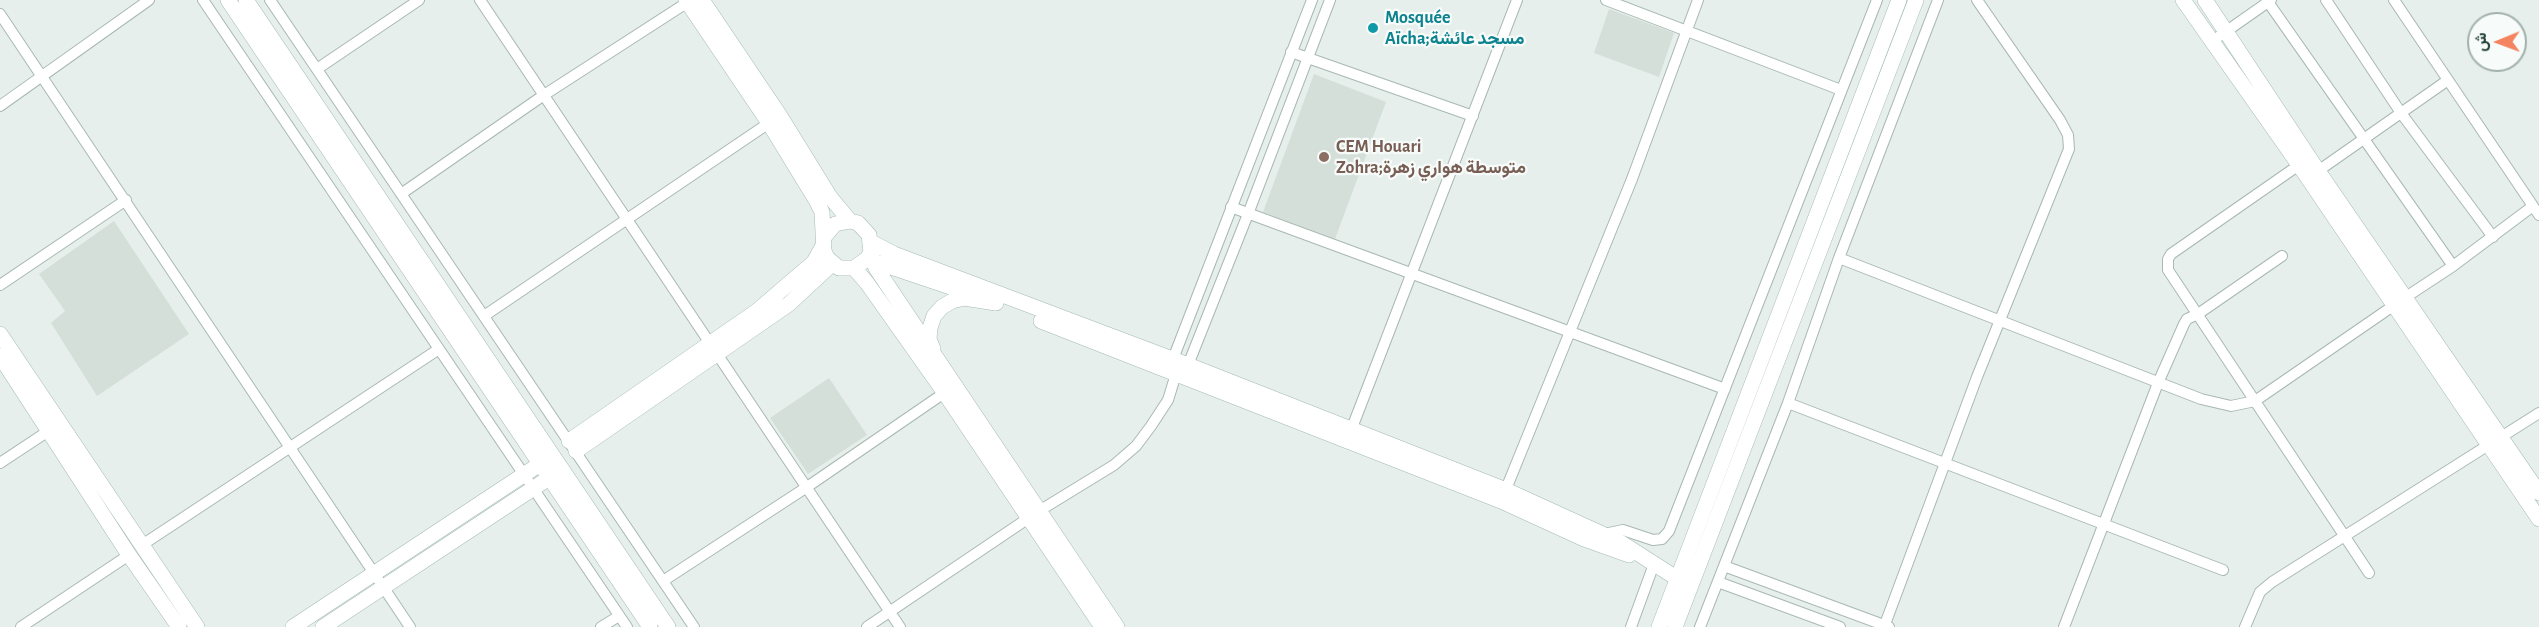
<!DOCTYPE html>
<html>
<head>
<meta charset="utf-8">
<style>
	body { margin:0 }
	#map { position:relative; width:2539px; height:627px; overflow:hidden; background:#e6efeb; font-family:"Alegreya Sans",Vazirmatn,sans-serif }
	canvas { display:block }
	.north { position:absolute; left:2467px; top:12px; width:60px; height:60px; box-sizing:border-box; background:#f7fbf9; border:2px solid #a3b1ad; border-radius:50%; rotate:269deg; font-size:16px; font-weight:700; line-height:24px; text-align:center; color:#24423a }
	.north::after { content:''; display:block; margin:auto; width:21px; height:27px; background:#f4845f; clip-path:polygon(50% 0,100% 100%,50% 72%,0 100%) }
</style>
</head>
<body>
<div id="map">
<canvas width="2539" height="627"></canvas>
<div class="north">ش</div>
</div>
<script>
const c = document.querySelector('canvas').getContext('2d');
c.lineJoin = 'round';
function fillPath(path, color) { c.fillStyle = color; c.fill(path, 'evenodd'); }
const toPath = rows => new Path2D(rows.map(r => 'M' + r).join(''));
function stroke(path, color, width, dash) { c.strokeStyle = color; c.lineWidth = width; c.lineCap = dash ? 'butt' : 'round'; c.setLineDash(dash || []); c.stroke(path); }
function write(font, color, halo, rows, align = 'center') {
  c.font = font + ' "Alegreya Sans",Vazirmatn,sans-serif'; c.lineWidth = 4.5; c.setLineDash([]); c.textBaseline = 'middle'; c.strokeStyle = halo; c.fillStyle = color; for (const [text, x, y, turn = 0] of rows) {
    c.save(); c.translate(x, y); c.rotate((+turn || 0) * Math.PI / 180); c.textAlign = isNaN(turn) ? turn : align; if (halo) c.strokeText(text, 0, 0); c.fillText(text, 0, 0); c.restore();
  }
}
const built = toPath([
	[1609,9,1674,33,1659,77,1594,53],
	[1314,74,1386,102,1335,239,1263,212],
	[114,221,189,334,97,396,51,323,65,311,39,274],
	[829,378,867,435,808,474,770,418]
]);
const street = toPath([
	[203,0,627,627],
	[270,0,694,627],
	[480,0,900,627],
	[1606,0,1841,90],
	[2326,0,2401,113,2493,237],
	[2394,0,2539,215],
	[2268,2,2453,266],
	[0,14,410,627],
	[2211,42,2271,0],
	[1291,52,1473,116],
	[317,69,419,0],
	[0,106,149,0],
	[2299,165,2171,254,2168,259,2168,270,2369,573],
	[2318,171,2448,80],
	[401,194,544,95,688,2],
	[1231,207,1725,389],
	[1839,258,2201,399,2231,406,2255,401,2393,306],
	[0,285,126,200],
	[2406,297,2453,266,2533,206],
	[484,316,769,123],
	[1174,363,1173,359,1312,0],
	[1183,369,1188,365,1248,214,1330,0],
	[1788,403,2223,570],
	[1350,433,1517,0],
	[0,463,50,430],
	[1504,494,1632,179,1698,0],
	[1604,534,1623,530,1653,540,1662,539,1669,531,1877,0],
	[142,545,439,349],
	[1724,566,1889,627],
	[663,581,807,487,950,389],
	[1718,582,1840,627],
	[21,627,129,555],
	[601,627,619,616],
	[867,627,1039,511,1114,465,1136,446,1151,426,1168,400,1176,374],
	[1631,627,1654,564],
	[1700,627,1788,403,1839,258,1938,0],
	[1884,627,1977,377,2069,149,2068,135,2060,120,1977,0],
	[2064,627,2158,383,2184,324,2187,319,2198,314,2282,256],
	[2245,627,2260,592,2272,582,2539,413]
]);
const secondary = toPath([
	[228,0,650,627],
	[246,0,668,627],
	[686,0,769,123,816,200,822,212,824,251,827,258,839,268,854,268,867,259,871,252,869,235,858,223,850,221,835,224,825,236],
	[702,0,780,116,830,197,850,221],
	[2183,0,2299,165,2539,519],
	[2205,0,2318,171,2539,493],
	[871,242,894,254,1188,365,1506,490,1620,542,1678,579],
	[872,257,876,268,1117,627],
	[867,259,968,293],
	[854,268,867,283,944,392,1102,627],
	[1041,321,1501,501,1584,539,1629,555],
	[0,334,197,627],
	[933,349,929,339,930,328,934,316,942,307,952,301,964,298,996,303],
	[0,356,129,555,179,627],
	[569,441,757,311,814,262,824,244],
	[576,451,789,304,832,264],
	[293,627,540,464,549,463],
	[323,627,549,478,553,471],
	[1659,627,1899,0],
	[1675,627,1916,0]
]);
const markers = [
	[1373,28,6,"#0f9aa8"],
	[1324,157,6,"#8d6e63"]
];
const cultureNames = [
	["Mosquée",1385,18],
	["Aïcha;مسجد عائشة",1385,39]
];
const educationNames = [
	["CEM Houari",1336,147],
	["Zohra;متوسطة هواري زهرة",1336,168]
];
fillPath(built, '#d4dfda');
stroke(street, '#a8b8b2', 12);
stroke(secondary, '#a4bbb3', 16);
stroke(street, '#fff', 10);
stroke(secondary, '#fff', 15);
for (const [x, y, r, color] of markers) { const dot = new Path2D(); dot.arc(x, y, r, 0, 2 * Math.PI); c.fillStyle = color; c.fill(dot); stroke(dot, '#f7fbf9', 2); }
write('bold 18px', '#0d838f', '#f7fbf9', cultureNames, 'left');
write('bold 18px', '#785e54', '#f7fbf9', educationNames, 'left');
</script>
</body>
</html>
